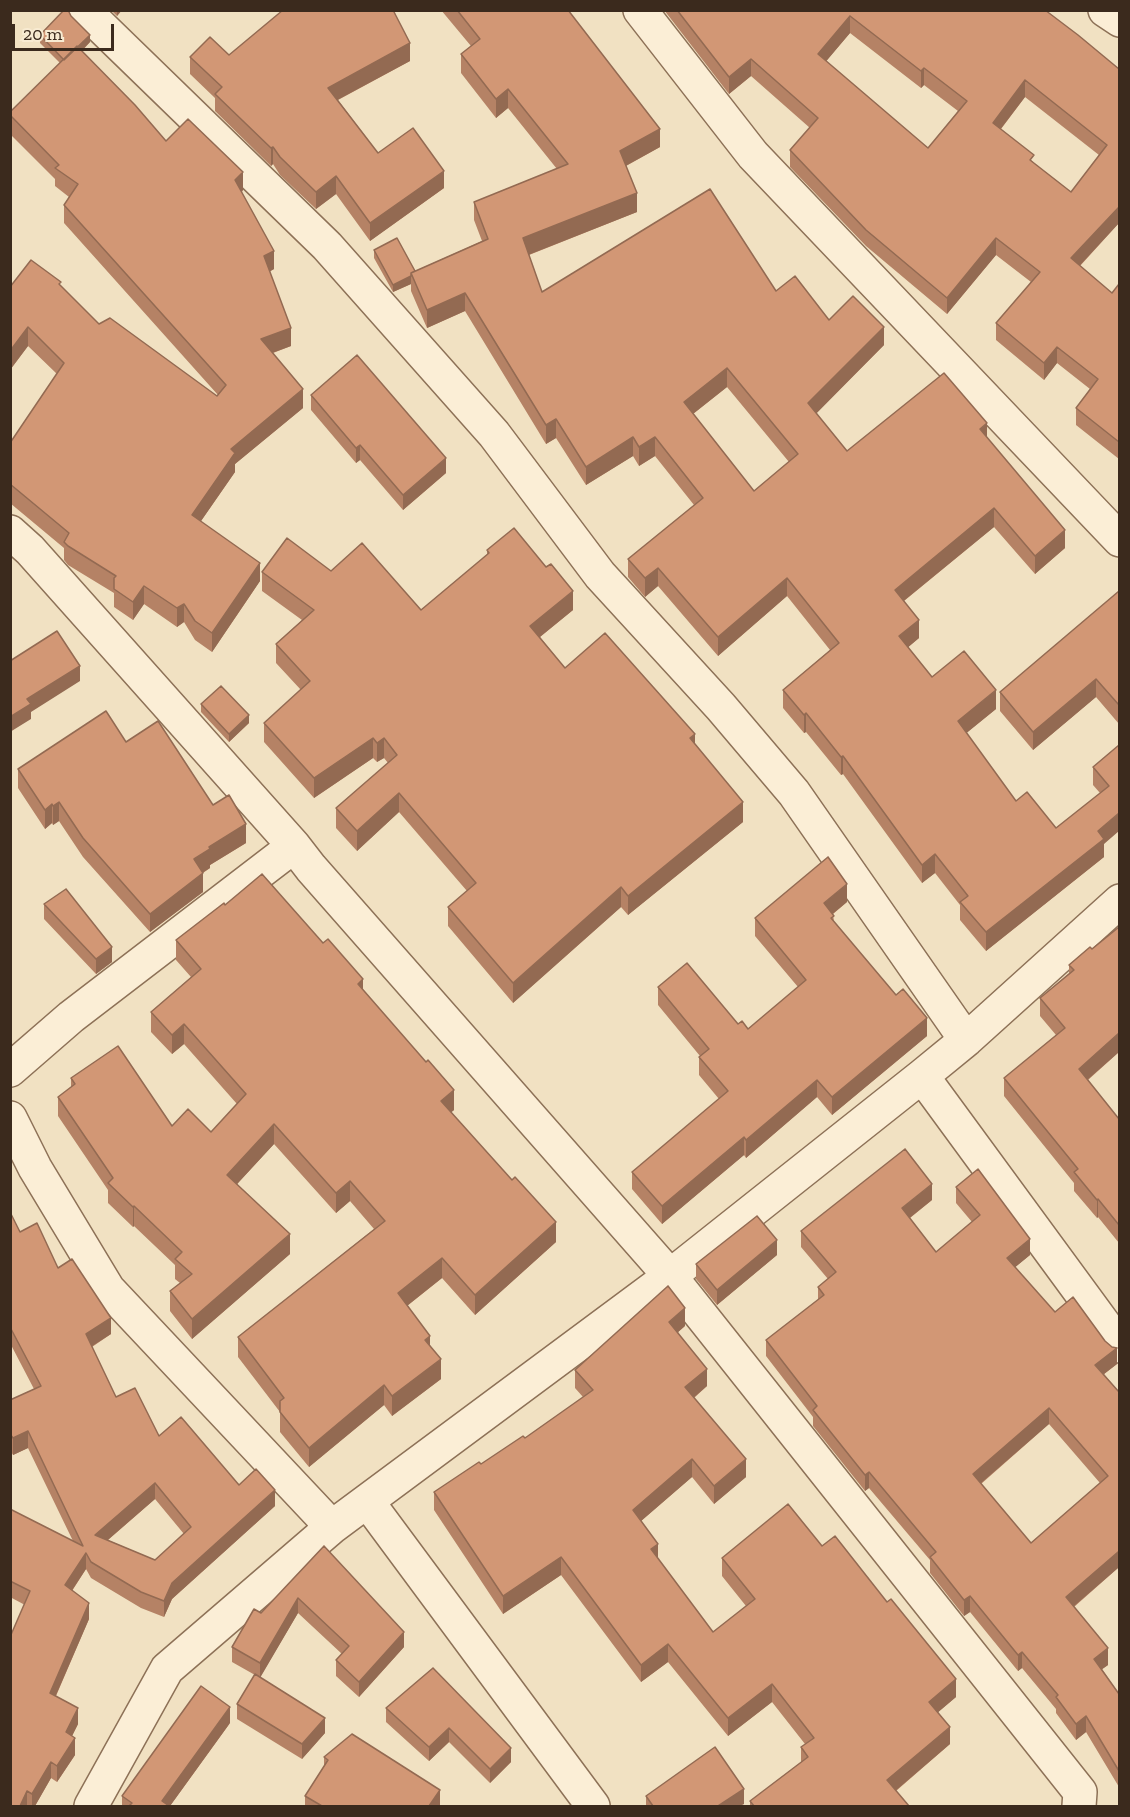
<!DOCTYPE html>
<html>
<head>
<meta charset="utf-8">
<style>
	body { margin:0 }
	#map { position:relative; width:1130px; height:1817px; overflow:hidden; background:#f1e1c2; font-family:"Zilla Slab",serif }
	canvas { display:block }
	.frame { position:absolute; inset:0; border:12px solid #3b2a1d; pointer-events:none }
	.scale { position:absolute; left:12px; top:24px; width:102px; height:27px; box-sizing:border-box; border:3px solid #3b2a1d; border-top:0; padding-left:8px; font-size:18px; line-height:21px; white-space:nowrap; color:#3b2a1d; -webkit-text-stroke:4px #f8ebd2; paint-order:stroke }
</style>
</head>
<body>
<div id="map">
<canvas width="1130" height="1817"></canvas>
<div class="frame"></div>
<div class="scale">20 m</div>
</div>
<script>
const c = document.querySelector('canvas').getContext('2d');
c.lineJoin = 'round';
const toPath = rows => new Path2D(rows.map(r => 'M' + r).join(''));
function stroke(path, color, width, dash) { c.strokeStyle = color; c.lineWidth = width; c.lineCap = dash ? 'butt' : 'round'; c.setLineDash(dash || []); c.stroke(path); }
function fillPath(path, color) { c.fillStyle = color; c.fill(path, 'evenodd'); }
const minor = toPath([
	[84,10,327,246,494,434,600,575,721,707,794,793,966,1040],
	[640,10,753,155,1120,540],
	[1105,10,1120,20],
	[10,532,30,550,294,846,311,868,670,1276,1080,1792,1079,1806],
	[10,1070,71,1017,294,846],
	[922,1076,1120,1346],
	[10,1118,35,1168,108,1289,332,1527],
	[367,1501,593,1806],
	[91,1806,167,1669,332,1527,670,1276,922,1076,966,1040,1120,901]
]);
const wall = toPath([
	[111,10,122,10,117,16],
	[394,10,410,61,338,100,378,153,444,188,370,241,336,194,316,209,280,175,273,164,271,166,215,111,215,98,190,74,190,57,229,55],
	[441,10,568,10,660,147,626,166,637,212,529,255,542,292,776,291,829,320,884,345,816,413,847,451,987,438,1065,548,1035,574,994,527,904,601,919,638,908,647,932,677,996,709,966,733,1016,801,1056,828,1100,793,1093,785,1093,767,1119,745,1104,844,1104,857,986,951,960,920,960,905,935,873,922,883,843,774,841,775,806,732,804,733,783,708,783,690,830,650,787,596,718,656,658,586,645,597,628,577,628,559,694,505,655,456,639,466,633,456,586,485,556,438,546,444,465,311,427,328,411,291,411,284,393,292,374,258,374,250,415,271,482,241,474,220,474,202,557,169,508,108,496,118,461,73,461,54,471,46],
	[727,387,789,462,754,491,693,414],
	[664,10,1045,10,1119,69,1119,223,1080,266,1112,293,1119,284,1119,459,1076,425,1076,408,1090,389,1057,363,1044,380,996,340,996,323,1031,282,996,255,947,314,866,246,790,167,790,150,810,128,751,76,729,94],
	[850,33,921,88,924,85,958,111,928,148,826,61],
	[1025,97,1099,155,1071,192,1034,163,1001,129],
	[40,35,90,42,82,51,166,141,243,190,242,192,274,269,270,271,291,346,273,353,303,408,235,464,235,472,201,521,260,581,212,652,195,640,184,622,177,627,144,604,133,620,114,607,114,593,68,565,64,560,64,548,10,503,10,443,57,374,28,346,10,370,10,287,61,286,99,324,217,396,218,395,64,223,64,205,69,197,55,186,55,179,10,134,10,112,60,63,40,43],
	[311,395,446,473,403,510,360,460,356,463,311,410],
	[487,550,573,610,540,637,565,668,695,745,743,822,628,915,621,907,513,1003,448,926,448,907,467,891,399,812,357,851,336,828,336,808,388,763,384,758,377,762,373,758,314,798,264,742,264,723,301,690,276,663,276,644,302,620,262,591,262,572,331,571,421,610,487,555],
	[1119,591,1119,724,1096,697,1033,750,1000,711,1000,692],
	[201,704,249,723,229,742,201,712],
	[126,742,213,805,246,843,210,865,210,868,203,873,203,892,150,932,83,857,59,821,53,825,52,823,45,829,18,788,18,769],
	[847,902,833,914,834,922,927,1036,832,1115,817,1097,746,1158,744,1155,662,1224,632,1189,632,1172,719,1099,699,1075,699,1057,700,1056,658,1005,658,987,748,1029,798,987,755,936,755,918],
	[44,904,112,962,96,974,44,919],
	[225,905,363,991,454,1110,451,1112,556,1242,475,1315,442,1278,407,1306,430,1345,441,1379,392,1416,384,1405,309,1467,280,1432,280,1412,238,1357,238,1337,374,1229,350,1201,336,1213,274,1144,237,1184,290,1254,192,1339,170,1311,170,1291,180,1283,175,1279,175,1265,134,1226,133,1227,108,1203,108,1190,58,1116,58,1097,71,1088,71,1078,172,1126,211,1132,237,1104,184,1044,172,1054,151,1032,151,1012,191,977,176,960,176,940],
	[1090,947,1119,1052,1088,1080,1119,1119,1119,1243,1098,1217,1097,1218,1074,1191,1074,1183,1004,1096,1004,1078,1056,1035,1040,1016,1040,998,1069,973,1069,965],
	[956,1187,1030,1255,1015,1267,1055,1312,1117,1364,1104,1374,1119,1392,1119,1570,1118,1568,1074,1607,1108,1665,1102,1669,1119,1694,1119,1787,1086,1732,1076,1740,1056,1713,1056,1709,1022,1668,1018,1671,970,1612,964,1616,930,1573,930,1560,869,1488,865,1491,813,1426,813,1417,766,1356,766,1340,818,1300,818,1287,828,1279,801,1247,801,1231,932,1200,910,1218,936,1252,972,1222,956,1203],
	[1049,1424,1100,1483,1031,1543,981,1484],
	[10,1214,20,1232,58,1268,111,1334,92,1347,116,1397,159,1436,275,1506,172,1599,164,1617,141,1608,91,1578,86,1569,72,1591,89,1619,56,1696,78,1724,72,1736,75,1755,57,1782,51,1778,35,1806,10,1806,25,1605,10,1597,10,1509,73,1541,28,1448,13,1455,10,1450,10,1400,34,1389,10,1343],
	[155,1499,184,1534,155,1560,108,1540],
	[777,1255,717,1305,696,1279,696,1264],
	[685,1326,678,1332,707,1386,694,1398,746,1477,714,1504,692,1477,641,1521,658,1559,713,1632,746,1606,722,1576,722,1558,822,1546,956,1697,938,1712,950,1744,896,1791,909,1806,750,1806,750,1801,801,1762,801,1747,805,1744,772,1702,728,1736,668,1662,641,1682,561,1575,503,1614,434,1510,434,1492,525,1438,583,1397,575,1388,575,1370],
	[324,1546,404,1647,359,1697,336,1676,336,1660,342,1654,298,1613,260,1677,325,1733,302,1759,237,1719,237,1704,255,1675,232,1662,232,1647,261,1613],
	[433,1668,511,1762,490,1783,449,1742,429,1761,386,1722,386,1708],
	[230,1723,170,1806,122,1806,122,1796],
	[324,1757,440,1806,305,1806,305,1796,324,1766],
	[646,1796,744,1804,739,1806,646,1806]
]);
const shadedWall = toPath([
	[117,10,122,10,117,16],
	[850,16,850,33,818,71,818,54],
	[90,35,90,42,65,68,65,60],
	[410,43,410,61,328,105,328,88],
	[751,59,751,76,729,94,729,77],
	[924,68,924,85,921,88,921,71],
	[1025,80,1025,97,993,139,993,123],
	[508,89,508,108,496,118,496,99],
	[660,129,660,147,620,169,620,151],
	[273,147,273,164,271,166,271,148],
	[444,171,444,188,370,241,370,223],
	[243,172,243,190,235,198,235,180],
	[336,176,336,194,316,209,316,192],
	[637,193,637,212,523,257,523,238],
	[1119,207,1119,223,1071,275,1071,258],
	[996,238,996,255,947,314,947,298],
	[274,251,274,269,264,275,264,256],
	[411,276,411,284,393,292,393,285],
	[465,293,465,311,427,328,427,310],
	[28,327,28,346,10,370,10,351],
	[884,327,884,345,808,422,808,403],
	[291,328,291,346,261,357,261,339],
	[1057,347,1057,363,1044,380,1044,363],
	[727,368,727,387,684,421,684,402],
	[303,389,303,408,235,464,235,472,192,534,192,515,231,449],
	[556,419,556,438,546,444,546,425],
	[987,423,987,441,980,429],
	[633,437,633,456,586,485,586,467],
	[655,437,655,456,639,466,639,447],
	[360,445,360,460,356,463,356,448],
	[446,458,446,473,403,510,403,495],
	[994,508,994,527,895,608,895,590],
	[1065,530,1065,548,1035,574,1035,556],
	[260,563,260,581,212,652,212,633],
	[658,568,658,586,645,597,645,578],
	[787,578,787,596,718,656,718,637],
	[144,586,144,604,133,620,133,602],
	[573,591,573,610,530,645,530,626],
	[184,604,184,622,177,627,177,608],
	[919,620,919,638,899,655,899,636],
	[80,666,80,681,31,712,31,719,10,732,10,717,27,699],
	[1096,679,1096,697,1033,750,1033,732],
	[996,690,996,709,958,740,958,721],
	[806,713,806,732,804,733,804,715],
	[249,715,249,723,229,742,229,734],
	[695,734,695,753,690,738],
	[373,738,373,758,314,798,314,778],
	[384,738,384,758,377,762,377,743],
	[843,756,843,774,841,775,841,757],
	[399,793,399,812,357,851,357,831],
	[59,802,59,821,53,825,53,806],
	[743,802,743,822,628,915,628,896],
	[52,804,52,823,45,829,45,810],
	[1119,813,1119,831,1104,844,1104,857,986,951,986,932,1098,831],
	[246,824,246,843,210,865,210,868,194,878,194,859,209,847],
	[935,854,935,873,922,883,922,865],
	[203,873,203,892,150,932,150,914],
	[847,884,847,902,824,921,824,903],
	[621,887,621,907,513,1003,513,983],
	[112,947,112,962,96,974,96,959],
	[363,979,363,999,358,984],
	[927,1018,927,1036,832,1115,832,1097],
	[184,1024,184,1044,172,1054,172,1035],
	[1119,1033,1119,1052,1079,1087,1079,1069],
	[817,1080,817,1097,746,1158,746,1140],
	[454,1090,454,1110,441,1121,441,1101],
	[274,1124,274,1144,227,1195,227,1175],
	[744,1137,744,1155,662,1224,662,1206],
	[350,1181,350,1201,336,1213,336,1193],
	[932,1184,932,1200,902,1224,902,1208],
	[1098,1199,1098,1217,1097,1218,1097,1200],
	[134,1206,134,1226,133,1227,133,1207],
	[556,1222,556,1242,475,1315,475,1295],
	[290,1234,290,1254,192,1339,192,1319],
	[1030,1239,1030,1255,1007,1274,1007,1258],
	[777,1240,777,1255,717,1305,717,1290],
	[442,1258,442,1278,398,1313,398,1293],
	[685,1308,685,1326,669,1340,669,1322],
	[111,1318,111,1334,86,1350,86,1334],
	[430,1336,430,1356,425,1340],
	[1117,1348,1117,1364,1095,1381,1095,1365],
	[441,1359,441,1379,392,1416,392,1396],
	[707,1369,707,1386,685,1405,685,1387],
	[384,1385,384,1405,309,1467,309,1448],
	[1049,1408,1049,1424,973,1490,973,1474],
	[28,1431,28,1448,13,1455,13,1438],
	[692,1459,692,1477,633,1528,633,1510],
	[746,1459,746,1477,714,1504,714,1486],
	[869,1472,869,1488,865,1491,865,1475],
	[155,1483,155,1499,95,1551,95,1535],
	[275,1490,275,1506,172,1599,164,1617,164,1601,172,1583],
	[658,1544,658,1562,651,1549],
	[1118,1552,1118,1568,1066,1613,1066,1597],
	[86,1553,86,1569,65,1601,65,1585],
	[561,1557,561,1575,503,1614,503,1596],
	[970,1596,970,1612,964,1616,964,1600],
	[298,1598,298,1613,260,1678,260,1663],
	[89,1603,89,1619,50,1709,50,1693],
	[404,1632,404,1647,359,1697,359,1682],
	[668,1644,668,1662,641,1682,641,1665],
	[1108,1648,1108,1665,1094,1675,1094,1659],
	[1022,1652,1022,1668,1018,1671,1018,1655],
	[956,1679,956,1697,929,1720,929,1702],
	[772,1684,772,1702,728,1736,728,1718],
	[230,1707,230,1723,170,1806,162,1806,162,1801],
	[78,1708,78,1724,66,1748,66,1732],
	[1086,1716,1086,1732,1076,1740,1076,1724],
	[325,1718,325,1733,302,1759,302,1744],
	[950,1727,950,1744,887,1798,887,1780],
	[449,1728,449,1742,429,1761,429,1747],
	[75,1738,75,1755,57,1782,57,1766],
	[511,1748,511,1762,490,1783,490,1769],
	[51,1762,51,1778,35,1806,32,1806,32,1794],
	[744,1789,744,1804,739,1806,718,1806],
	[440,1790,440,1806,429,1806],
	[27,1791,27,1806,20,1806]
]);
const building = toPath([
	[64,10,68,10,71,16,90,35,64,60,40,35,64,10],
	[283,10,393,10,410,43,328,88,378,153,413,128,444,171,370,223,336,176,316,192,280,157,273,147,271,148,215,94,222,87,190,57,210,37,229,55,283,10],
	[457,10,568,10,660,129,620,151,637,193,523,238,542,292,710,189,776,291,795,276,829,320,853,296,884,327,808,403,847,451,944,373,987,423,980,429,1065,530,1035,556,994,508,895,590,919,620,899,636,932,677,964,651,996,690,958,721,1016,801,1027,792,1056,828,1109,786,1093,767,1119,745,1119,813,1098,831,1104,839,986,932,960,902,968,896,935,854,922,865,843,756,841,757,806,713,804,715,783,690,839,643,787,578,718,637,658,568,645,578,628,559,703,498,655,437,639,447,633,437,586,467,556,419,546,425,465,293,427,310,411,273,488,239,474,202,568,164,508,89,496,99,461,54,480,39,457,10],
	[727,368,798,454,754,491,684,402,727,368],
	[677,10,1045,10,1078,35,1119,69,1119,207,1071,258,1112,293,1119,284,1119,442,1076,408,1098,379,1057,347,1044,363,996,323,1040,272,996,238,947,298,866,230,790,150,818,118,751,59,729,77,677,10],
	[850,16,921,71,924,68,967,101,928,148,818,54,850,16],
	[1025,80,1107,145,1071,192,1030,160,1034,155,993,123,1025,80],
	[77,46,135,105,166,141,188,119,243,172,235,180,274,251,264,256,291,328,261,339,303,389,231,449,235,453,192,515,260,563,212,633,195,621,184,604,177,608,144,586,133,602,114,589,114,578,116,576,68,546,64,542,69,533,10,484,10,443,64,363,28,327,10,351,10,287,31,260,61,282,59,284,99,324,110,318,217,396,226,385,64,205,78,184,55,168,59,165,10,115,10,112,77,46],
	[397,238,415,271,411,273,411,276,393,285,374,250,397,238],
	[357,355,446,458,403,495,360,445,356,448,311,395,357,355],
	[514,528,546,567,551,564,573,591,530,626,565,668,605,633,695,734,690,738,743,802,628,896,621,887,513,983,448,907,476,883,399,793,357,831,336,808,397,755,384,738,377,743,373,738,314,778,264,723,310,681,276,644,314,610,262,572,287,538,331,571,362,543,421,610,489,553,487,550,514,528],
	[1119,591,1119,705,1096,679,1033,732,1000,692,1119,591],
	[57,631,80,666,27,699,31,704,10,717,10,661,57,631],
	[221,686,249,715,229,734,201,704,221,686],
	[106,711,126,742,158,721,213,805,229,795,246,824,209,847,210,849,194,859,203,873,150,914,83,838,59,802,53,806,52,804,45,810,18,769,106,711],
	[828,857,847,884,824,903,834,916,831,918,896,995,903,989,927,1018,832,1097,817,1080,746,1140,744,1137,662,1206,632,1172,728,1091,699,1057,709,1049,658,987,687,963,738,1024,742,1021,748,1029,806,980,755,918,828,857],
	[262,874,323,943,328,939,363,979,358,984,426,1062,428,1060,454,1090,441,1101,512,1180,515,1177,556,1222,475,1295,442,1258,398,1293,430,1336,425,1340,441,1359,392,1396,384,1385,309,1448,280,1412,280,1401,284,1398,238,1337,385,1221,350,1181,336,1193,274,1124,227,1175,290,1234,192,1319,170,1291,192,1274,175,1259,182,1252,134,1206,133,1207,108,1183,113,1178,58,1097,75,1084,71,1078,118,1046,172,1126,188,1109,211,1132,246,1094,184,1024,172,1035,151,1012,201,969,176,940,224,903,225,905,262,874],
	[66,889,112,947,96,959,44,904,66,889],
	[1119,927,1119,1033,1079,1069,1119,1119,1119,1225,1098,1199,1097,1200,1074,1172,1078,1169,1004,1078,1065,1028,1040,998,1074,970,1069,965,1090,947,1092,949,1119,927],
	[905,1149,932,1184,902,1208,936,1252,980,1215,956,1187,978,1169,1030,1239,1007,1258,1055,1312,1073,1297,1105,1341,1112,1347,1117,1348,1095,1365,1119,1392,1119,1554,1118,1552,1066,1597,1108,1648,1094,1659,1119,1694,1119,1771,1086,1716,1076,1724,1056,1697,1058,1695,1022,1652,1018,1655,970,1596,964,1600,930,1557,936,1552,869,1472,865,1475,813,1410,817,1406,766,1340,824,1295,818,1287,836,1272,801,1231,905,1149],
	[1049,1408,1108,1476,1031,1543,973,1474,1049,1408],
	[10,1214,11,1214,20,1232,37,1223,58,1268,72,1259,111,1318,86,1334,116,1397,135,1388,159,1436,181,1417,239,1485,256,1469,275,1490,172,1583,164,1601,141,1592,91,1562,86,1553,65,1585,89,1603,50,1693,78,1708,66,1732,75,1738,57,1766,51,1762,32,1794,27,1791,20,1806,10,1806,10,1637,30,1591,10,1581,10,1509,83,1546,28,1431,13,1438,10,1434,10,1400,41,1386,10,1327,10,1214],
	[155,1483,191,1527,155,1560,95,1535,155,1483],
	[757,1216,777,1240,717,1290,696,1264,757,1216],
	[668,1286,685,1308,669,1322,707,1369,685,1387,746,1459,714,1486,692,1459,633,1510,658,1544,651,1549,713,1632,755,1599,722,1558,788,1504,822,1546,835,1536,887,1602,891,1599,956,1679,929,1702,950,1727,887,1780,909,1806,754,1806,750,1801,808,1757,801,1747,814,1738,772,1684,728,1718,668,1644,641,1665,561,1557,503,1596,434,1492,479,1462,481,1464,523,1436,525,1438,593,1390,575,1370,668,1286],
	[324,1546,404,1632,359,1682,336,1660,349,1646,298,1598,260,1663,232,1647,254,1609,261,1613,324,1546],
	[433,1668,511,1748,490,1769,449,1728,429,1747,386,1708,433,1668],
	[255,1674,325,1718,302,1744,237,1704,255,1674],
	[201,1686,230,1707,162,1801,169,1806,129,1806,132,1803,122,1796,201,1686],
	[352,1734,440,1790,429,1806,322,1806,305,1796,328,1760,324,1757,352,1734],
	[715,1747,744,1789,718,1806,653,1806,646,1796,715,1747]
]);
stroke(minor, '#8d7157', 36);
stroke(minor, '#fbeed6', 33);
fillPath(wall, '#b58265');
fillPath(shadedWall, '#936a52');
fillPath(building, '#d29775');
stroke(building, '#936a52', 1.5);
</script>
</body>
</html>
